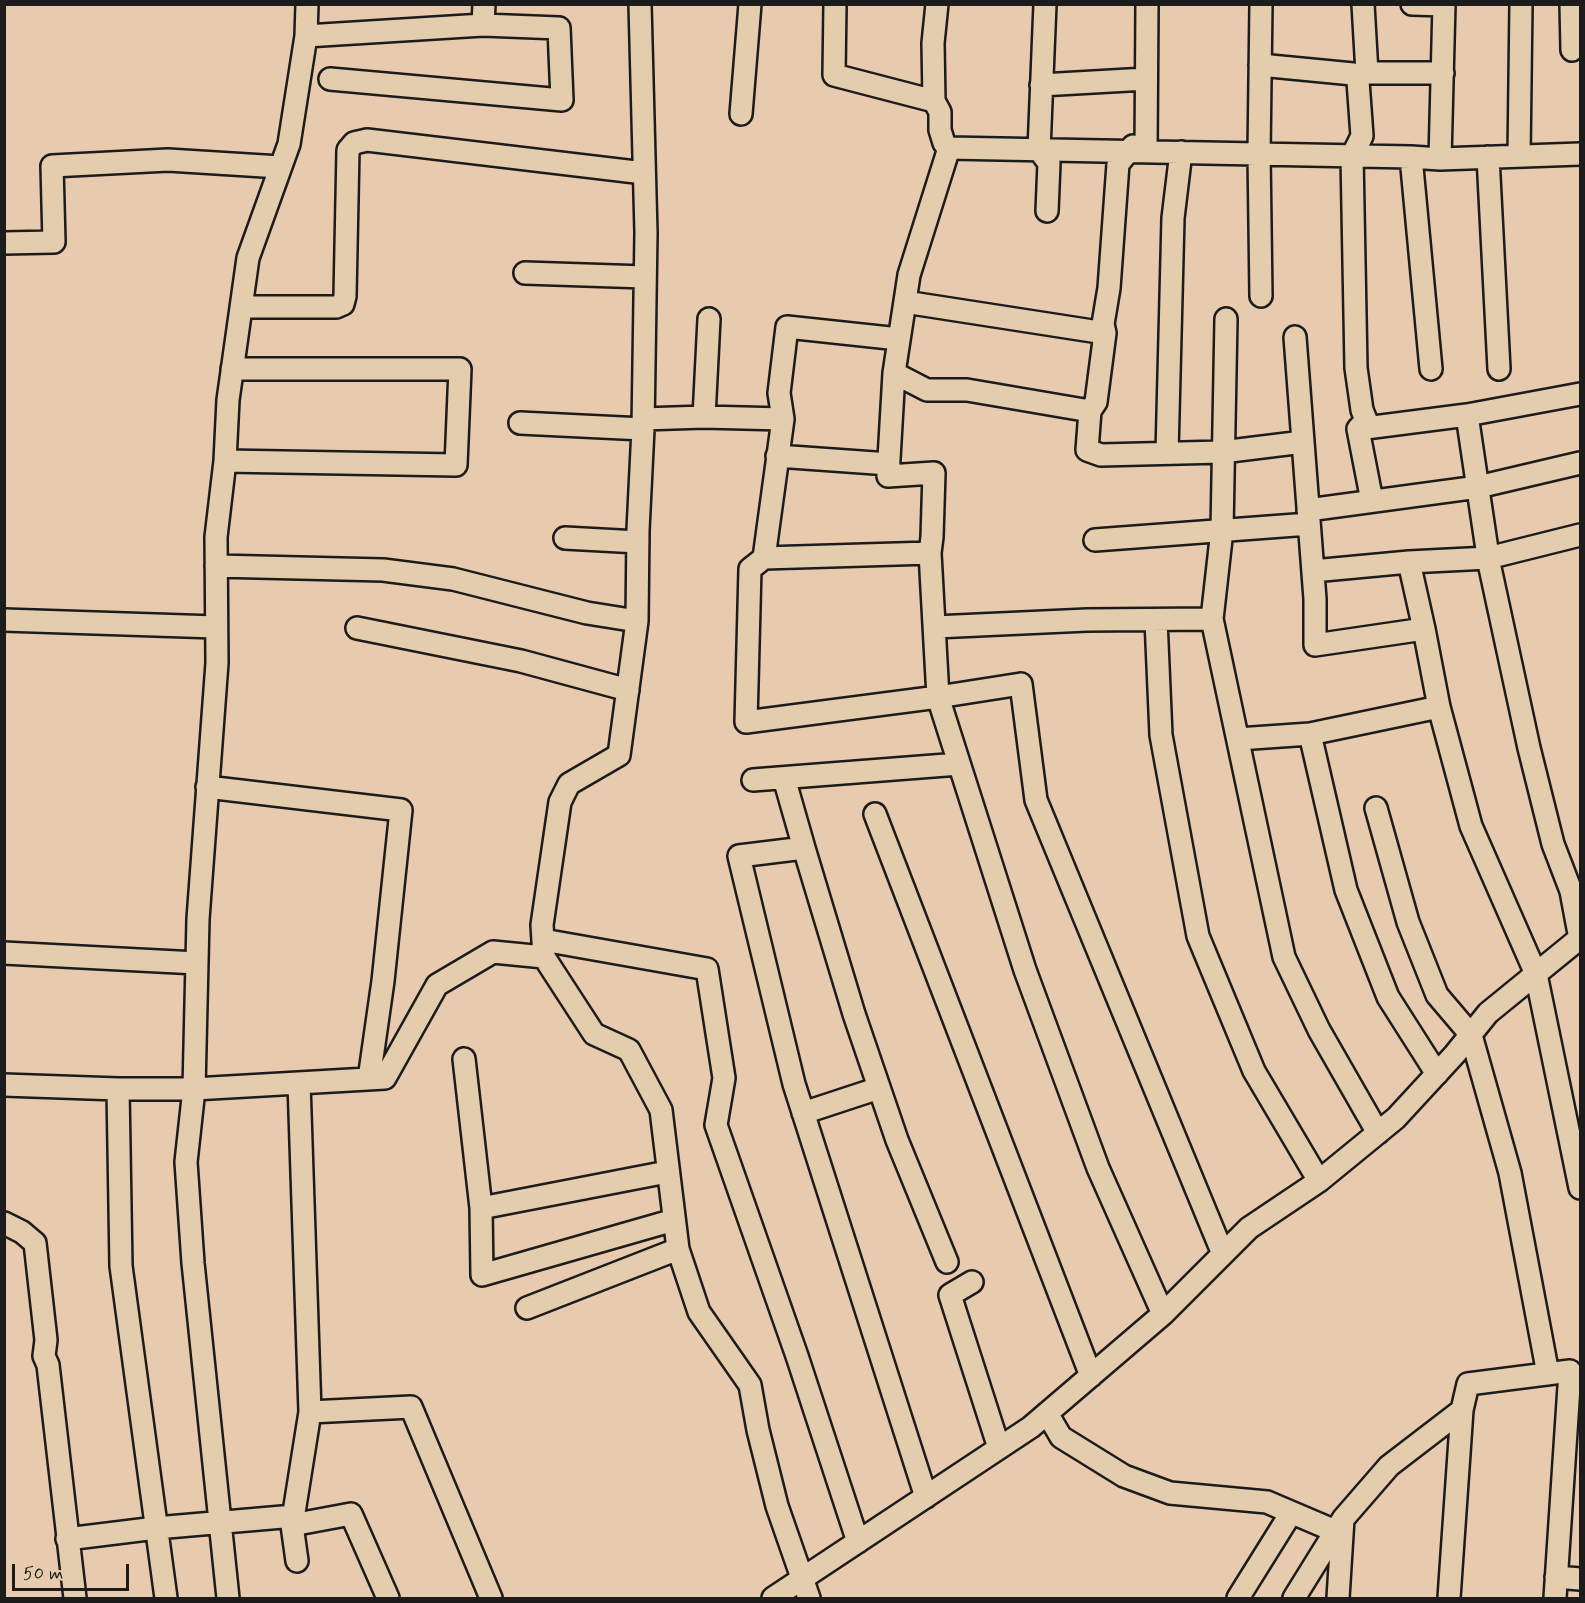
<!DOCTYPE html>
<html>
<head>
<meta charset="utf-8">
<style>
	body { margin:0 }
	#map { position:relative; width:1585px; height:1603px; overflow:hidden; background:#e8caae; font-family:Mynerve,sans-serif }
	canvas { display:block }
	.frame { position:absolute; inset:0; border:6px solid #1c1c1c; pointer-events:none }
	.scale { position:absolute; left:12px; top:1564px; width:117px; height:27px; box-sizing:border-box; border:3px solid #1c1c1c; border-top:0; padding-left:8px; font-size:18px; line-height:21px; white-space:nowrap; color:#1c1c1c; -webkit-text-stroke:4px #e4cdad; paint-order:stroke }
</style>
</head>
<body>
<div id="map">
<canvas width="1585" height="1603"></canvas>
<div class="frame"></div>
<div class="scale">50 m</div>
</div>
<script>
const c = document.querySelector('canvas').getContext('2d');
c.lineJoin = 'round';
const toPath = rows => new Path2D(rows.map(r => 'M' + r).join(''));
function stroke(path, color, width, dash) { c.strokeStyle = color; c.lineWidth = width; c.lineCap = dash ? 'butt' : 'round'; c.setLineDash(dash || []); c.stroke(path); }
const minor = toPath([
	[835,4,834,75,934,101,940,112,940,130,944,143,949,148],
	[1045,4,1039,150,1049,163,1047,211],
	[1363,4,1367,73,1443,73],
	[1412,4,1444,5],
	[1571,4,1572,50],
	[306,36,483,25],
	[1260,65,1353,74,1358,81,1362,136,1352,156,1356,368,1362,410,1366,420,1358,429,1372,501],
	[330,79,562,100,559,28,483,25,484,4],
	[1041,85,1146,79],
	[934,101,933,43,937,4],
	[741,114,750,4],
	[1133,146,1118,164,1109,288,1103,324,1105,333,1096,402,1090,411,1087,450,1101,455,1222,452,1303,442],
	[1146,152,1147,4],
	[1519,156,1521,4],
	[1488,157,1499,369],
	[1440,159,1580,154],
	[4,243,54,242,52,166,168,160,280,167],
	[525,273,645,277],
	[1261,296,1259,154,1261,4],
	[905,302,1105,333],
	[241,307,336,307,343,304,345,296,348,150,354,143,367,140,644,173],
	[1295,337,1315,599,1315,645,1424,629],
	[899,339,787,327,779,393,783,419,764,558,750,569,746,722,938,697,1025,970,1098,1168,1163,1314],
	[1431,369,1411,157,1440,159,1444,4],
	[894,373,927,390,967,390,1090,411],
	[1467,415,1580,394],
	[704,417,709,319],
	[643,419,704,417,783,419],
	[520,423,643,429],
	[1358,429,1467,415,1489,563,1529,748,1553,844,1571,891,1580,939],
	[1167,453,1173,218,1181,152],
	[777,456,889,464],
	[225,461,456,465,460,369,232,369],
	[1308,510,1478,487,1580,463],
	[565,538,638,542],
	[1095,540,1309,524],
	[764,558,930,553],
	[1409,562,1424,629,1439,707,1471,826,1536,974,1580,1188],
	[216,566,383,570,453,579,587,613,637,621],
	[1313,571,1409,562,1488,558,1580,535],
	[1212,619,1222,530,1226,319],
	[4,620,216,627],
	[1156,620,1161,735,1198,936,1254,1071,1319,1181],
	[935,627,1087,620,1212,619,1284,957,1319,1030,1378,1133],
	[357,628,521,661,628,690],
	[1310,734,1346,890,1388,997,1437,1074],
	[1238,739,1310,734,1439,707],
	[784,778,804,848],
	[753,780,959,764],
	[207,787,401,810,383,981,369,1079],
	[1376,808,1408,922,1437,995,1471,1035,1510,1173,1548,1374],
	[875,814,1091,1376],
	[543,940,707,969,724,1078,716,1125,797,1356,858,1542],
	[4,953,197,963],
	[544,957,542,925,560,802,569,784,619,755,637,621,638,530,643,429,646,233,640,4],
	[464,1059,481,1208,667,1172],
	[4,1085,118,1089,194,1089,198,919,217,663,216,537,225,461,228,400,248,258,289,144,306,36,307,4],
	[118,1089,121,1266,166,1598],
	[803,1113,879,1088],
	[481,1208,482,1275,674,1220],
	[4,1223,22,1232,35,1243,46,1340,44,1356,48,1365,75,1598],
	[1223,1254,1036,800,1021,684,938,697,930,553,932,537,934,473,888,476,894,373,909,275,949,148,1411,157],
	[972,1282,950,1295,999,1448],
	[527,1308,678,1249],
	[310,1412,411,1407,491,1598],
	[1047,1413,1061,1437,1124,1476,1170,1493,1267,1502,1335,1531],
	[926,1497,794,1084,739,856,804,848,854,1014,897,1140,947,1262],
	[1343,1519,1389,1466,1462,1410,1468,1384,1570,1371,1555,1598],
	[292,1525,351,1514,388,1598],
	[67,1539,156,1528,294,1516],
	[297,1561,292,1525,310,1412,299,1083],
	[1556,1577,1580,1579],
	[228,1598,193,1263,186,1162,194,1089,385,1078,437,985,493,952,544,957,594,1034,629,1050,661,1110,678,1249,699,1312,750,1385,758,1430,777,1506,809,1598],
	[773,1598,1031,1427,1163,1314,1249,1228,1319,1181,1396,1118,1455,1054,1488,1013,1580,938],
	[1238,1598,1291,1513],
	[1294,1598,1343,1519,1338,1598],
	[1449,1598,1462,1410]
]);
stroke(minor, '#1c1c1c', 26);
stroke(minor, '#e4cdad', 21);
</script>
</body>
</html>
